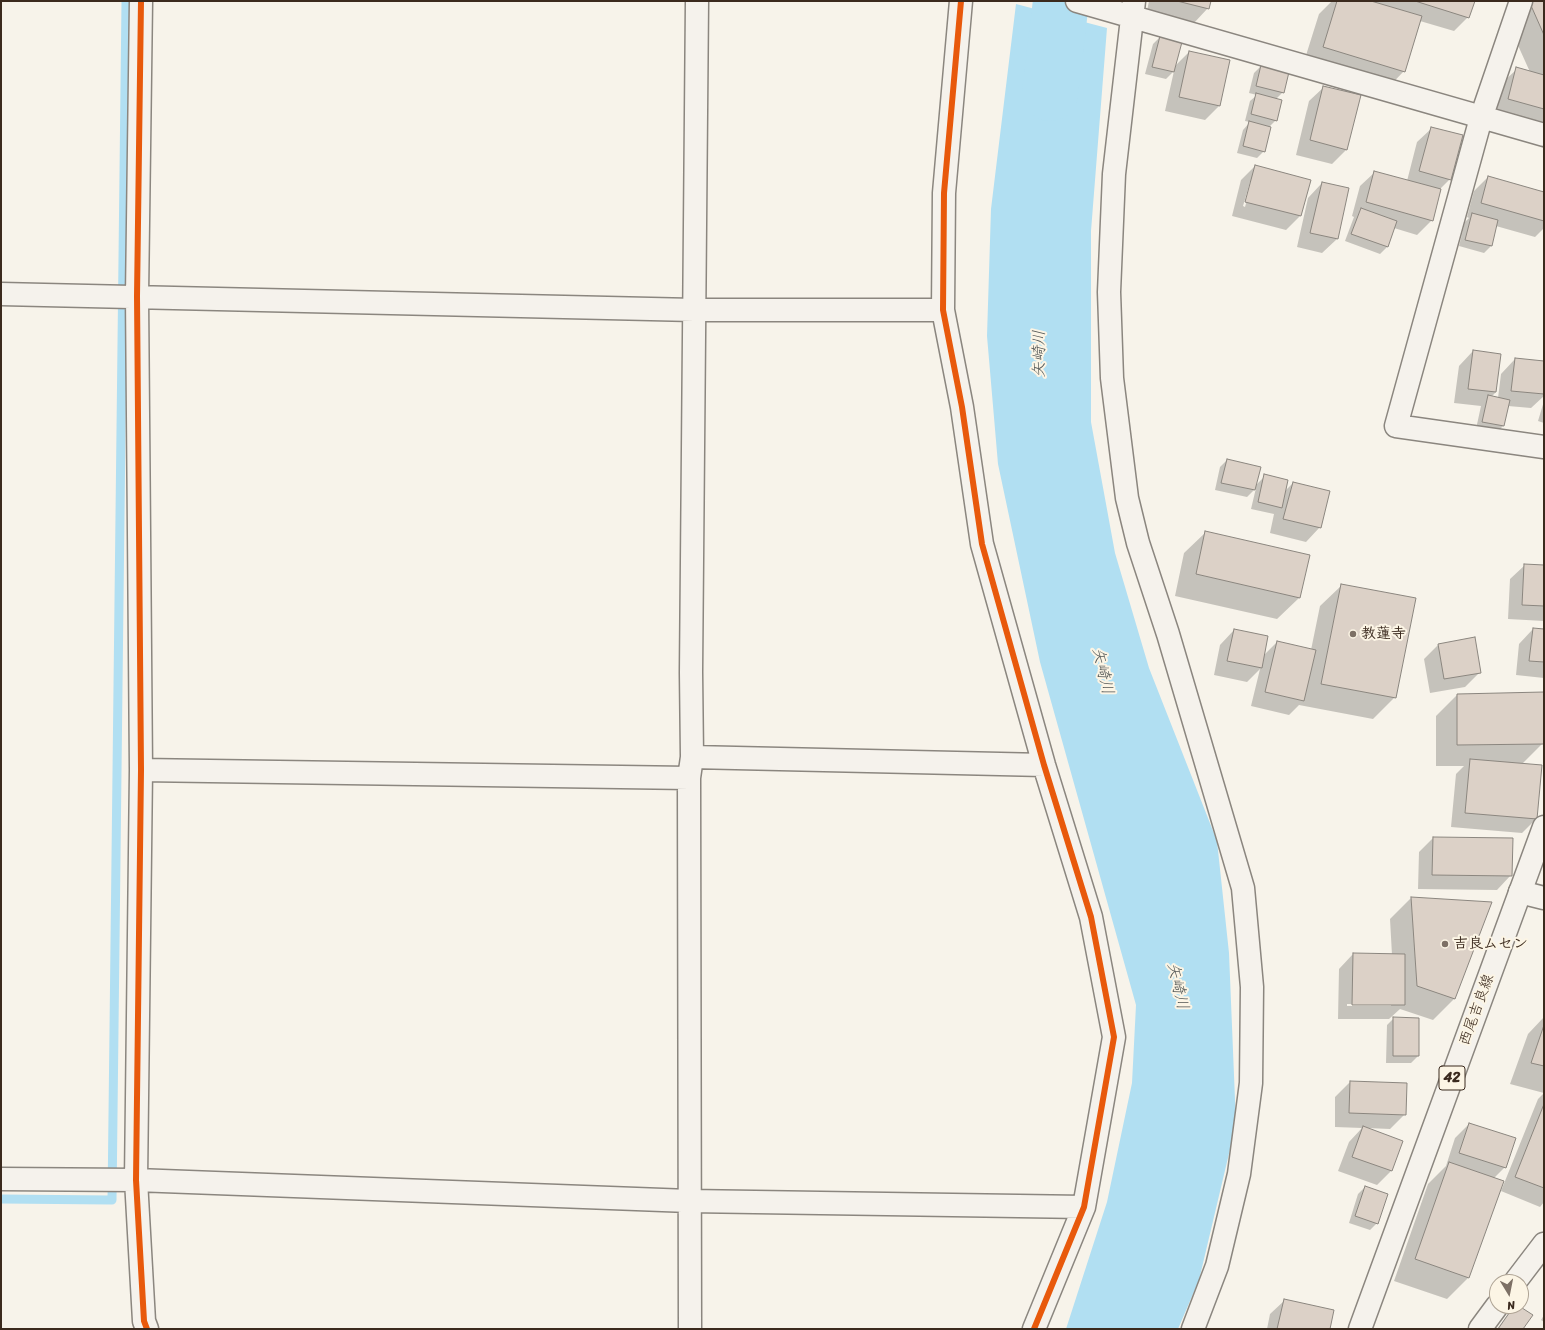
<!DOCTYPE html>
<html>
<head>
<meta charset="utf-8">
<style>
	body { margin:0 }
	#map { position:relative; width:1545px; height:1330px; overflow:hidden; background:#f7f3ea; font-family:Sriracha,sans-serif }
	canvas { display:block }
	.frame { position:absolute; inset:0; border:2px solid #3b2a1e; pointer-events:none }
	.north { position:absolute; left:1489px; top:1274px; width:40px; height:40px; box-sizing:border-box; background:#fcf5e5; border:1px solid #afa495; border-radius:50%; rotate:170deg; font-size:11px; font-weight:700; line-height:16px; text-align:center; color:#3b2a1e }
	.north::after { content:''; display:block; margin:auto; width:14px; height:18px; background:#7d7065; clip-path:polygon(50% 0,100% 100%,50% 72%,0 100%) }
</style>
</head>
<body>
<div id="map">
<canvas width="1545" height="1330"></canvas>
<div class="frame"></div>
<div class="north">N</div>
</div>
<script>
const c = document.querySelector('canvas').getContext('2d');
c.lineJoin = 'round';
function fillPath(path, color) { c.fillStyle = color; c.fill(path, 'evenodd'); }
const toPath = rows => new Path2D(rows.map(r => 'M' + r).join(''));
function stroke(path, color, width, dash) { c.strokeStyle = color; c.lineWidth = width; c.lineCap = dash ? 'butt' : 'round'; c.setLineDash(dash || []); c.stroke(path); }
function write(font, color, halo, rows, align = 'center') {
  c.font = font + ' Sriracha,"Klee One",sans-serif'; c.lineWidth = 4; c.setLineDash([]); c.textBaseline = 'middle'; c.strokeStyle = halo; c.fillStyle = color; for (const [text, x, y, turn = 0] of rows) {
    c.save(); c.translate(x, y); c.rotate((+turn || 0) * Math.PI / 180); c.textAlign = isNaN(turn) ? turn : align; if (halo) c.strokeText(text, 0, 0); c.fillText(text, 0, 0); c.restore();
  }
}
const water = toPath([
	[1016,4,1107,28,1091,231,1091,422,1115,553,1149,668,1217,841,1229,953,1236,1124,1199,1280,1178,1329,1066,1329,1107,1202,1132,1083,1136,1005,1040,662,998,464,987,336,991,209]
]);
const shadow = toPath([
	[1149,1,1210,1,1208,8,1194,23,1147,11],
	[1332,1,1473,1,1468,17,1454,31,1420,21,1404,71,1383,93,1302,68,1319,14],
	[1527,1,1544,1,1544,127,1494,113,1502,83,1517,69,1530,72,1507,21],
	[1160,37,1175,66,1189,52,1219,106,1205,120,1165,111,1174,71,1166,79,1145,74,1153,44],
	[1261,66,1283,92,1276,99,1276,120,1269,127,1264,151,1257,158,1237,153,1243,130,1250,122,1245,121,1250,101,1257,95,1249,93,1254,73],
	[1324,87,1346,150,1332,164,1296,155,1309,101],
	[1432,128,1450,179,1439,190,1432,220,1417,235,1394,228,1387,247,1380,254,1345,241,1354,217,1352,216,1360,186,1375,172,1407,181,1417,142],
	[1255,166,1300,216,1286,230,1232,216,1241,180],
	[1250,182,1252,182,1245,207,1243,206],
	[1488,177,1544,193,1544,228,1535,237,1496,226,1491,246,1484,253,1459,246,1465,222,1469,218,1467,217,1474,191],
	[1322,183,1348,189,1337,239,1322,253,1297,247,1308,198],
	[1473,351,1496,392,1491,397,1498,398,1501,374,1515,359,1544,362,1544,396,1531,408,1508,406,1503,426,1496,433,1476,429,1481,406,1454,403,1459,366],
	[1544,401,1544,423,1538,421],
	[1227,460,1256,485,1265,476,1285,491,1293,483,1320,527,1306,542,1270,533,1274,514,1251,509,1256,488,1247,497,1215,490,1220,467],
	[1206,532,1309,556,1299,598,1277,619,1175,596,1184,553],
	[1525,565,1544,566,1544,621,1508,619,1510,579],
	[1342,585,1395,697,1373,719,1299,705,1289,715,1251,706,1260,669,1247,682,1214,675,1220,645,1234,630,1263,656,1277,642,1311,650,1320,606],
	[1533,629,1544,630,1544,678,1516,675,1519,644],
	[1438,645,1480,672,1465,687,1430,693,1424,659],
	[1457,695,1543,743,1522,764,1536,819,1522,833,1451,827,1456,774,1464,766,1436,766,1436,716],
	[1433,838,1511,875,1497,890,1418,889,1419,852],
	[1411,898,1455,998,1433,1020,1400,1009,1389,1019,1338,1019,1339,969,1353,954,1392,955,1390,919],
	[1347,1004,1391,1004,1391,1006,1347,1006],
	[1544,1017,1544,1093,1510,1084,1528,1034],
	[1394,1018,1418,1056,1411,1063,1386,1063,1387,1025],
	[1350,1082,1406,1084,1405,1114,1390,1129,1367,1128,1391,1171,1377,1185,1338,1171,1349,1142,1362,1128,1335,1127,1335,1097],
	[1544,1093,1544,1202,1540,1207,1501,1191,1538,1099],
	[1469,1124,1505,1167,1494,1178,1468,1278,1447,1299,1394,1281,1428,1184,1446,1166,1455,1138],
	[1365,1187,1377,1223,1370,1230,1349,1223,1358,1194],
	[1285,1300,1329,1329,1267,1329,1270,1314],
	[1514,1306,1518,1306,1522,1329,1497,1329],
	[1544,1315,1544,1322,1541,1320]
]);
const stream = toPath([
	[1,1199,112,1200,126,1]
]);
const river = toPath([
	[1050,93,1061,1]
]);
const building = toPath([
	[1177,1,1211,1,1209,9,1177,1],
	[1337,1,1371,1,1422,16,1405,72,1323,47,1337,1],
	[1415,1,1475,1,1469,18,1415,1],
	[1529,1,1544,1,1544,35,1529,1],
	[1160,36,1182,42,1174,72,1152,67,1160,36],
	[1189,51,1230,60,1220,106,1179,97,1189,51],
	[1261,65,1289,72,1284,93,1256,86,1261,65],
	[1516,67,1544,75,1544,109,1508,99,1516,67],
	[1323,86,1361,95,1347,150,1310,140,1323,86],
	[1256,93,1282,100,1277,121,1251,114,1256,93],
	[1249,121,1271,127,1265,152,1243,146,1249,121],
	[1431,127,1463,135,1451,180,1419,171,1431,127],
	[1255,165,1311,180,1301,216,1245,202,1255,165],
	[1374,171,1441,189,1433,221,1366,202,1374,171],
	[1488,176,1544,192,1544,221,1481,203,1488,176],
	[1322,182,1349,188,1338,239,1310,233,1322,182],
	[1361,208,1397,221,1388,247,1351,234,1361,208],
	[1472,213,1498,220,1492,246,1465,240,1472,213],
	[1473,350,1501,354,1496,392,1468,389,1473,350],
	[1515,358,1544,361,1544,394,1511,391,1515,358],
	[1488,395,1510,400,1504,426,1482,422,1488,395],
	[1227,459,1261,467,1255,490,1221,483,1227,459],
	[1264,474,1288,480,1282,508,1258,502,1264,474],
	[1293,482,1330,491,1321,528,1283,519,1293,482],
	[1205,531,1310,555,1300,598,1196,574,1205,531],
	[1524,564,1544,565,1544,606,1522,605,1524,564],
	[1341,584,1416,598,1396,698,1321,684,1341,584],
	[1533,628,1544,629,1544,662,1529,661,1533,628],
	[1234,629,1268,636,1262,668,1227,661,1234,629],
	[1475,637,1481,673,1444,679,1438,644,1475,637],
	[1277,641,1316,650,1304,701,1265,692,1277,641],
	[1544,692,1544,744,1457,745,1457,694,1544,692],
	[1470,759,1542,765,1537,819,1465,813,1470,759],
	[1433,837,1513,838,1512,876,1432,875,1433,837],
	[1411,897,1492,902,1455,999,1417,986,1411,897],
	[1353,953,1405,954,1405,1005,1352,1005,1353,953],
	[1393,1017,1419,1018,1419,1056,1393,1056,1393,1017],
	[1544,1025,1544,1066,1531,1063,1544,1025],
	[1350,1081,1407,1083,1406,1115,1349,1113,1350,1081],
	[1544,1104,1544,1188,1515,1177,1544,1104],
	[1469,1123,1516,1138,1506,1168,1459,1153,1469,1123],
	[1363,1126,1403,1141,1392,1171,1352,1157,1363,1126],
	[1449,1162,1504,1181,1469,1278,1415,1259,1449,1162],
	[1365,1186,1388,1194,1378,1224,1355,1216,1365,1186],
	[1284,1299,1334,1310,1330,1329,1277,1329,1284,1299],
	[1514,1306,1519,1306,1533,1315,1523,1329,1498,1329,1514,1306]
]);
const street = toPath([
	[141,1,137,296,141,770,136,1180,144,1321,147,1329],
	[961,1,944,193,943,310,962,407,982,544,1044,765,1091,917,1114,1037,1084,1207,1034,1329],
	[1077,1,1544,135],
	[1134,1,1114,174,1109,292,1112,378,1127,498,1138,543,1168,634,1243,888,1252,987,1251,1083,1239,1174,1217,1266,1193,1329],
	[1521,1,1481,118,1396,426,1544,447],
	[1,294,694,310,943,310],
	[692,757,1044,765],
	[141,770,689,778],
	[1520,892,1544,898],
	[1,1179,136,1180,689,1201,1084,1207],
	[1515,1282,1544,1244],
	[690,1329,689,778,692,757,691,672,697,1],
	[1480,1329,1497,1306]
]);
const primary = toPath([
	[1360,1329,1544,827]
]);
const cycleway = toPath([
	[141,1,137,296,141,770,136,1180,144,1321,147,1329],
	[961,1,944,193,943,310,962,407,982,544,1044,765,1091,917,1114,1037,1084,1207,1034,1329]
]);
const markers = [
	[1353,634,4,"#7d7065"],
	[1445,944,4,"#7d7065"]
];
const shields = [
	[1452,1078,26]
];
const shieldNames = [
	["42",1452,1078]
];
const poiNames = [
	["教蓮寺",1361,634],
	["吉良ムセン",1453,944]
];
const streetNames = [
	["西尾吉良線",1477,1010,-70]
];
const waterNames = [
	["矢崎川",1040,354,-90],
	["矢崎川",1102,671,77],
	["矢崎川",1177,986,77]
];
fillPath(water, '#b1dff2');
fillPath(shadow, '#0003');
stroke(stream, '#b1dff2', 9);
stroke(river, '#b1dff2', 56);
fillPath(building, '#dcd1c7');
stroke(building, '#8b867f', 1);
stroke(street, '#8b867f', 25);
stroke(primary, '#8b867f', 25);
stroke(street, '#f5f2ec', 22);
stroke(primary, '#f5f2ec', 22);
stroke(cycleway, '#e8590c', 6);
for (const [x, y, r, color] of markers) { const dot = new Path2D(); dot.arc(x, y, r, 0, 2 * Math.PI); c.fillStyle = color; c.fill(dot); stroke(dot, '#fcf5e5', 1.5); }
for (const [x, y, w] of shields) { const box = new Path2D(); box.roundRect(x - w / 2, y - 12, w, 24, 3); c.fillStyle = '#fcf5e5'; c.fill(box); stroke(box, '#3b2a1e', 1); }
write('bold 14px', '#3b2a1e', null, shieldNames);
write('bold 15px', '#3b2a1e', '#fcf5e5', poiNames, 'left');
write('15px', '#3b2a1e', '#fcf5e5', streetNames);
write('italic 16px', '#515554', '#fcf5e5', waterNames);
</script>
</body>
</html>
